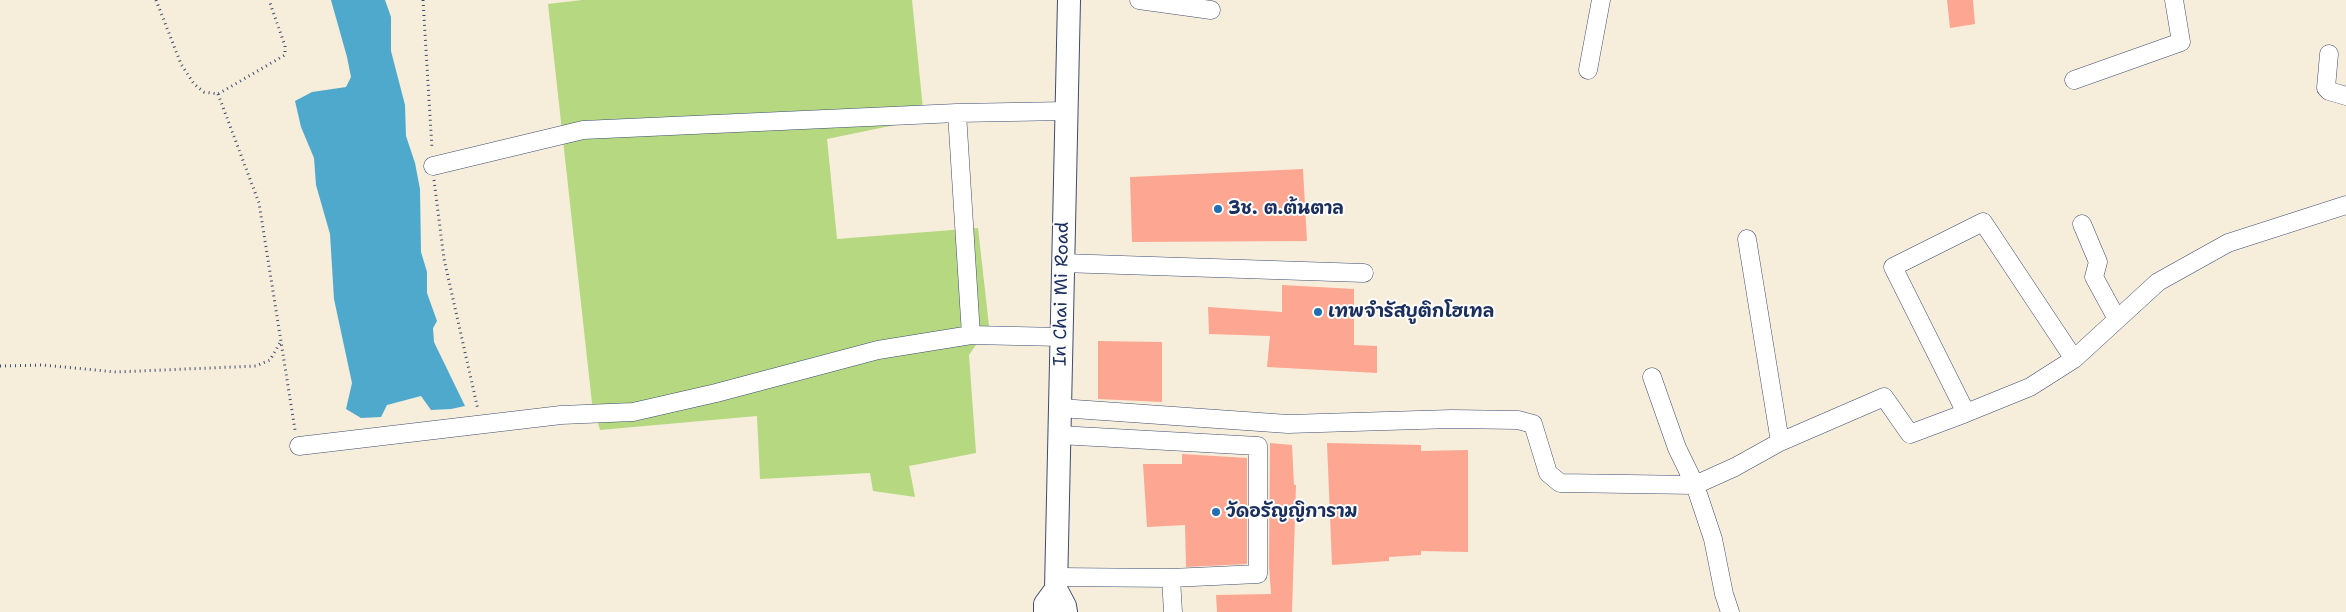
<!DOCTYPE html>
<html>
<head>
<meta charset="utf-8">
<style>
	body { margin:0 }
	canvas { display:block; background:#f6edda }
</style>
</head>
<body>
<canvas width="2346" height="612"></canvas>
<script>
const c = document.querySelector('canvas').getContext('2d');
c.lineJoin = 'round';
function fillPath(path, color) { c.fillStyle = color; c.fill(path, 'evenodd'); }
const toPath = rows => new Path2D(rows.map(r => 'M' + r).join(''));
function stroke(path, color, width, dash) { c.strokeStyle = color; c.lineWidth = width; c.lineCap = dash ? 'butt' : 'round'; c.setLineDash(dash || []); c.stroke(path); }
function write(font, color, halo, rows, align = 'center') {
  c.font = font + ' "Shantell Sans","Playpen Sans Thai",sans-serif'; c.lineWidth = 4; c.setLineDash([]); c.textBaseline = 'middle'; c.strokeStyle = halo; c.fillStyle = color; for (const [text, x, y, turn = 0] of rows) {
    c.save(); c.translate(x, y); c.rotate((+turn || 0) * Math.PI / 180); c.textAlign = isNaN(turn) ? turn : align; if (halo) c.strokeText(text, 0, 0); c.fillText(text, 0, 0); c.restore();
  }
}
const green = toPath([
	[582,0,912,0,924,119,827,139,837,239,978,228,989,326,969,355,976,453,909,466,915,497,873,491,870,473,760,479,757,416,600,430,592,403,548,4]
]);
const water = toPath([
	[331,0,385,0,391,17,391,51,405,105,406,136,415,163,420,189,421,252,427,272,427,293,437,321,433,328,434,342,465,406,451,409,431,410,421,396,387,405,381,417,361,418,346,409,352,383,334,299,330,234,316,185,314,158,301,127,295,101,312,92,346,87,351,77,347,57]
]);
const building = toPath([
	[1947,0,1973,0,1975,24,1950,28],
	[1303,169,1307,241,1132,242,1130,177],
	[1282,285,1354,289,1354,345,1377,346,1377,373,1267,367,1270,336,1209,334,1208,307,1282,312],
	[1098,341,1162,342,1162,402,1098,399],
	[1270,443,1292,445,1294,485,1296,485,1292,612,1217,612,1216,595,1271,594,1269,565],
	[1327,443,1421,445,1421,451,1468,450,1468,552,1421,551,1421,555,1389,557,1389,561,1332,565],
	[1182,454,1247,458,1247,564,1186,567,1185,525,1147,527,1143,464,1182,464]
]);
const path = toPath([
	[156,0,181,64,194,84,204,92,218,94,285,55,285,46,269,0],
	[423,0,432,149],
	[218,94,259,203,295,430],
	[434,180,444,259,478,410],
	[0,366,43,365,116,372,256,366,270,360,280,343]
]);
const minor = toPath([
	[1139,0,1211,10],
	[2329,54,2326,88,2329,91,2346,96],
	[1588,70,1601,0],
	[2074,80,2181,42,2174,0],
	[957,113,1066,111],
	[433,166,583,130,957,113,971,335],
	[2082,224,2098,262,2094,277,2117,319],
	[1062,263,1364,273],
	[1652,377,1677,448,1695,485,1713,539,1724,594,1730,612],
	[1060,408,1288,424,1452,419,1518,420,1533,424,1548,473,1560,483,1695,485,1735,467,1780,442,1747,239],
	[1966,413,2030,387,2074,359,2158,282,2228,243,2346,205],
	[1059,435,1258,446,1258,574,1171,578],
	[1780,442,1884,397,1910,434,1966,413,1893,267,1983,222,2074,359],
	[299,446,561,415,633,412,716,393,878,350,971,335,1061,337],
	[1057,577,1171,578,1173,612]
]);
const major = toPath([
	[1045,612,1045,604,1056,589],
	[1066,612,1065,606,1056,589,1069,0]
]);
const markers = [
	[1218,209,5,"#1f6fb2"],
	[1318,312,5,"#1f6fb2"],
	[1216,512,5,"#1f6fb2"]
];
const poiNames = [
	["3ช. ต.ต้นตาล",1228,209],
	["เทพจำรัสบูติกโฮเทล",1328,312],
	["วัดอรัญญิการาม",1226,512]
];
const streetNames = [
	["In Chai Mi Road",1062,294,-89]
];
fillPath(green, '#b5d880');
fillPath(water, '#4fa9cd');
fillPath(building, '#fda792');
stroke(minor, '#3c4c71', 19);
stroke(major, '#3c4c71', 24);
stroke(path, '#3c4c71', 3, [1, 4]);
stroke(minor, '#fff', 18);
stroke(major, '#fff', 22);
for (const [x, y, r, color] of markers) { const dot = new Path2D(); dot.arc(x, y, r, 0, 2 * Math.PI); c.fillStyle = color; c.fill(dot); stroke(dot, '#fff', 2); }
write('bold 18px', '#1b2f5e', '#fff', poiNames, 'left');
write('18px', '#1b2f5e', '#fff', streetNames);
</script>
</body>
</html>
